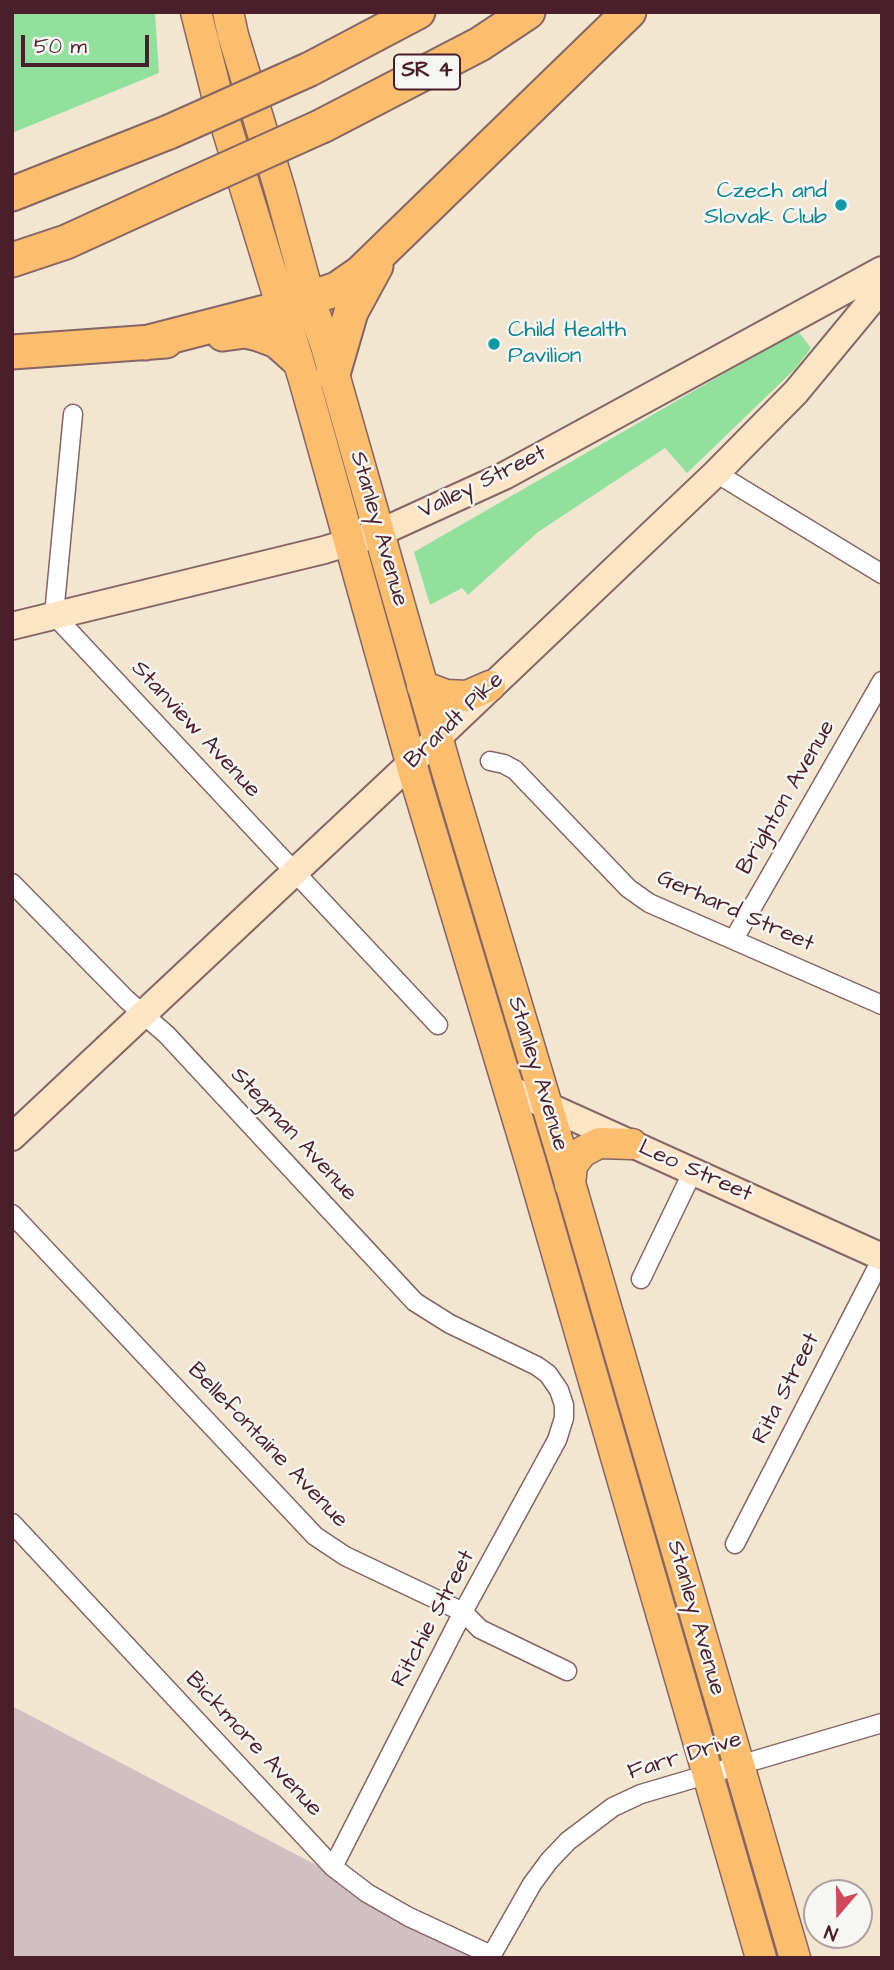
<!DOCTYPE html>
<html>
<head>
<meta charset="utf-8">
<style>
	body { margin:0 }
	#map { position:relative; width:894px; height:1970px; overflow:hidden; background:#f2e6d1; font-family:"Architects Daughter",sans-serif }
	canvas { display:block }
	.frame { position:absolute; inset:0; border:14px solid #4a1f2b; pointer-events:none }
	.north { position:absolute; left:803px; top:1879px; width:70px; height:70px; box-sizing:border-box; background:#f6f6f2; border:2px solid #b1a0a2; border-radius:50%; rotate:200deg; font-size:19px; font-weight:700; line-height:28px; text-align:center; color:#4a1f2b }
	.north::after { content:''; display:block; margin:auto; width:24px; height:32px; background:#d1495b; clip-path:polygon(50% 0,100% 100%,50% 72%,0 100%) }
	.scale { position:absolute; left:21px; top:35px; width:128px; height:32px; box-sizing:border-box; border:4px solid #4a1f2b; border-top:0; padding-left:9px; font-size:21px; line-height:24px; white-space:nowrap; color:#4a1f2b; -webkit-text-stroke:5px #f6f6f2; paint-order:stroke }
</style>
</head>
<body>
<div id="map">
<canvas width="894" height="1970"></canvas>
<div class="frame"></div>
<div class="north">N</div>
<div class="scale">50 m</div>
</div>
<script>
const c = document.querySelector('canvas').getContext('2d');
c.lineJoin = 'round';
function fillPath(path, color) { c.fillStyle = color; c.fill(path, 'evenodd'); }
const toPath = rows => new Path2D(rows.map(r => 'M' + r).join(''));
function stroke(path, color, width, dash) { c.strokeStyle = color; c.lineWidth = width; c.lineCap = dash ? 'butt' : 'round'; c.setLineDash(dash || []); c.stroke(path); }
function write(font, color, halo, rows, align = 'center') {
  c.font = font + ' "Architects Daughter",sans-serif'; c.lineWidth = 5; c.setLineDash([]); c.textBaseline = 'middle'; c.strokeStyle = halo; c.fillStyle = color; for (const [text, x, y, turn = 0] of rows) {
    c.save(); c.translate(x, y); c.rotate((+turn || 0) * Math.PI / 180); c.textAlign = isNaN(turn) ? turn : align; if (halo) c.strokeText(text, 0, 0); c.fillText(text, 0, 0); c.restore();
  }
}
const industrial = toPath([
	[12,1706,299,1856,491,1955,490,1958,12,1958]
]);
const green = toPath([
	[12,12,155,12,159,73,12,133],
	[798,331,811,348,795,369,687,473,665,448,538,532,468,595,462,588,430,605,414,552]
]);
const street = toPath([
	[73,414,54,615,438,1025],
	[716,473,882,574],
	[490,761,504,764,515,770,628,888,649,903,882,1005],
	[12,883,127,1000,167,1035,415,1302,450,1324,537,1366,548,1374,559,1390,564,1405,564,1418,557,1440,463,1612,333,1867],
	[734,939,882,681],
	[12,1214,315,1536,345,1556,463,1612,480,1629,567,1671],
	[641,1279,693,1171],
	[12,1523,333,1867,367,1893,409,1917,491,1955],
	[735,1544,882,1258],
	[490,1958,532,1884,549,1861,568,1841,613,1807,641,1794,882,1723]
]);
const secondary = toPath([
	[12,626,324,550,379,533,504,476,882,270],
	[508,1088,882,1257],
	[12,1137,411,763,716,473,796,392,882,288]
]);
const primary = toPath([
	[196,12,218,99,305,383,417,784,530,1160,761,1958],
	[228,12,233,35,280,190,310,300,326,346,448,775,561,1152,795,1958],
	[422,686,446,695,467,696,490,686],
	[570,1185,572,1165,582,1152,599,1143,632,1144]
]);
const highway = toPath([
	[310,69,418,12],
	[322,126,480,44,528,12],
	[12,194,169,132],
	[12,260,66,242,182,189],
	[223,334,245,331,258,334,277,341,296,358],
	[145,343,281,308,337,289,360,273,629,12],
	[12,352,166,341],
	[333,374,351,312,376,266]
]);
const highwayBridge = toPath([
	[169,132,310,69],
	[182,189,322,126]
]);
const markers = [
	[841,205,7,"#0f9aa8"],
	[494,344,7,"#0f9aa8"]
];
const shields = [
	[427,72,66]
];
const shieldNames = [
	["SR 4",427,72]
];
const cultureNames = [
	["Czech and",827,192],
	["Slovak Club",827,218],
	["Child Health",508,331,"left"],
	["Pavilion",508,357,"left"]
];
const streetNames = [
	["Valley Street",483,483,-26],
	["Stanley Avenue",378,529,74],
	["Brandt Pike",455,721,-44],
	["Stanview Avenue",195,730,47],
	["Brighton Avenue",787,798,-60],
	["Gerhard Street",735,912,24],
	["Stanley Avenue",537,1074,73],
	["Stegman Avenue",293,1135,47],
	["Leo Street",695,1172,24],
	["Rita Street",787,1389,-63],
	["Bellefontaine Avenue",267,1446,46],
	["Stanley Avenue",695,1618,74],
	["Ritchie Street",434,1619,-62],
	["Bickmore Avenue",253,1745,47],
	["Farr Drive",685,1757,-17]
];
fillPath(industrial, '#d2bfc1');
fillPath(green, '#92e09e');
stroke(street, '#856565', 21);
stroke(secondary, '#856565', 30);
stroke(primary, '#856565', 33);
stroke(highway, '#856565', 37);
stroke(street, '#fff', 18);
stroke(secondary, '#fde5c5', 26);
stroke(primary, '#fbbd6e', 30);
stroke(highway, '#fbbd6e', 33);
stroke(highwayBridge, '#856565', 37, []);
stroke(highwayBridge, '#fbbd6e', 33);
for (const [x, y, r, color] of markers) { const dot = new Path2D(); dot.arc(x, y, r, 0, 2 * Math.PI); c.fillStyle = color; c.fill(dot); stroke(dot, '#f6f6f2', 2.5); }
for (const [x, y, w] of shields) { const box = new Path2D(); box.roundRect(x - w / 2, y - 17.5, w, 35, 5); c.fillStyle = '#f6f6f2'; c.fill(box); stroke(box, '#4a1f2b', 2); }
write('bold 21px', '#4a1f2b', null, shieldNames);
write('23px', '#0d838f', '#f6f6f2', cultureNames, 'right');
write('23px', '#4a1f2b', '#f6f6f2', streetNames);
</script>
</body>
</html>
